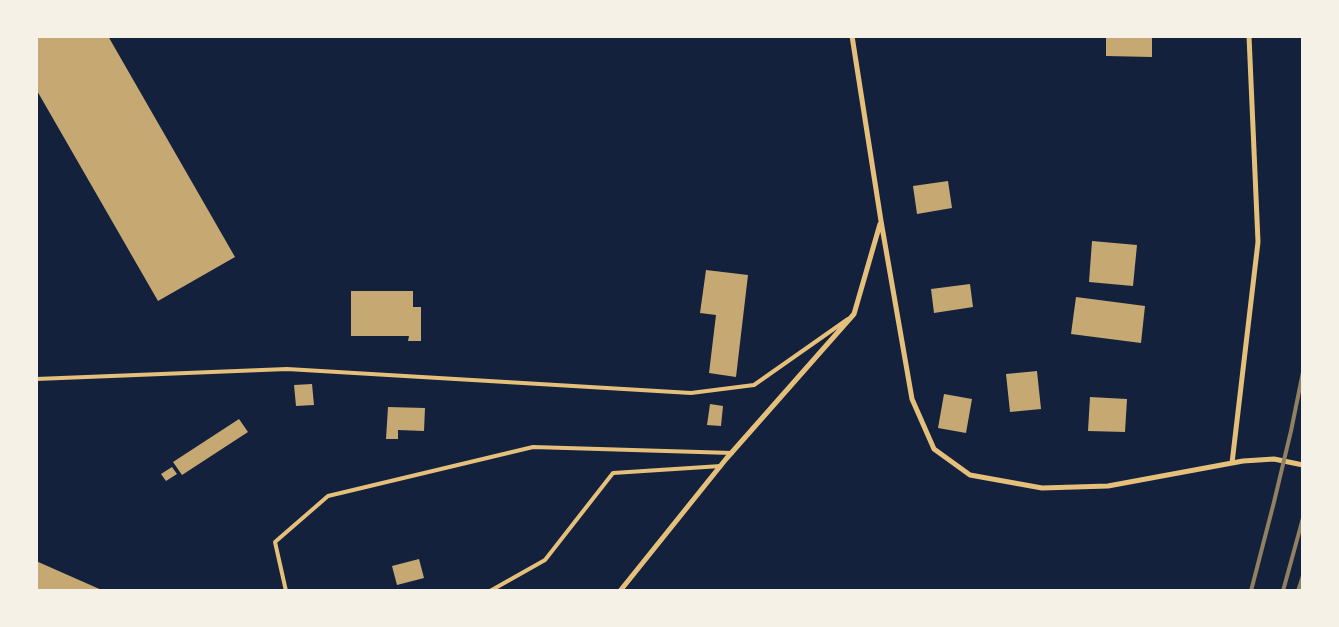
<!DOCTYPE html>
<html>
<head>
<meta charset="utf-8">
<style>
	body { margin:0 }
	#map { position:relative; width:1339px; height:627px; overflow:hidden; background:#14213d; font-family:"IBM Plex Sans",sans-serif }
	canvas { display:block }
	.frame { position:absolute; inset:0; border:38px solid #f6f1e7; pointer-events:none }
</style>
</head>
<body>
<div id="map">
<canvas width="1339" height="627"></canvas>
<div class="frame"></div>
</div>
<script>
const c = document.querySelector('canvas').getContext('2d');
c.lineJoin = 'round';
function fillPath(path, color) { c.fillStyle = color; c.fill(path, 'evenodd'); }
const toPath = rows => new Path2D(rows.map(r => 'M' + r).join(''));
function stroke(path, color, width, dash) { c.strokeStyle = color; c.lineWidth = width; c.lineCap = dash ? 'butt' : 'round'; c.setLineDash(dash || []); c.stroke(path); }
const building = toPath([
	[36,36,108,36,235,257,158,301,36,89],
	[1106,36,1152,36,1152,57,1106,56],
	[948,181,952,208,917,214,913,186],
	[1092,241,1137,245,1133,286,1089,282],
	[706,270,748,275,736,377,709,373,716,315,700,313],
	[970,284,973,307,934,313,931,289],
	[351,291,413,291,413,307,421,307,421,341,408,341,409,336,351,336],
	[1076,297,1145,306,1141,343,1071,334],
	[1037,371,1041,409,1010,412,1006,374],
	[312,384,314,405,296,406,294,385],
	[944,394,972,399,966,433,938,428],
	[1090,397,1127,399,1125,432,1088,431],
	[710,404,723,406,721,426,707,425],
	[388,407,425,408,424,431,398,430,398,439,386,439],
	[239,419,248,432,182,475,173,462],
	[172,467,177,474,166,481,161,474],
	[419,559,424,578,397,585,392,566],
	[36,561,104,591,36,591]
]);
const service = toPath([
	[36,379,287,369,691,393,754,385,848,319],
	[286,591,275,542,328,496,533,447,732,453],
	[490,591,545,560,613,473,721,466]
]);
const minor = toPath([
	[852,36,881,221,912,399,934,449,970,475,1042,488,1108,486,1243,461,1274,459,1303,465],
	[1232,463,1258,242,1249,36],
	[620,591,726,459,854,314,880,224]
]);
const rail = toPath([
	[1251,591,1274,502,1291,431,1303,372],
	[1283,591,1303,518],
	[1298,591,1303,576]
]);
fillPath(building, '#c6a872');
stroke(service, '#e5c07b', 4);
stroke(minor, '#e5c07b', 5);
stroke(rail, '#918062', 4);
</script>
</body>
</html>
